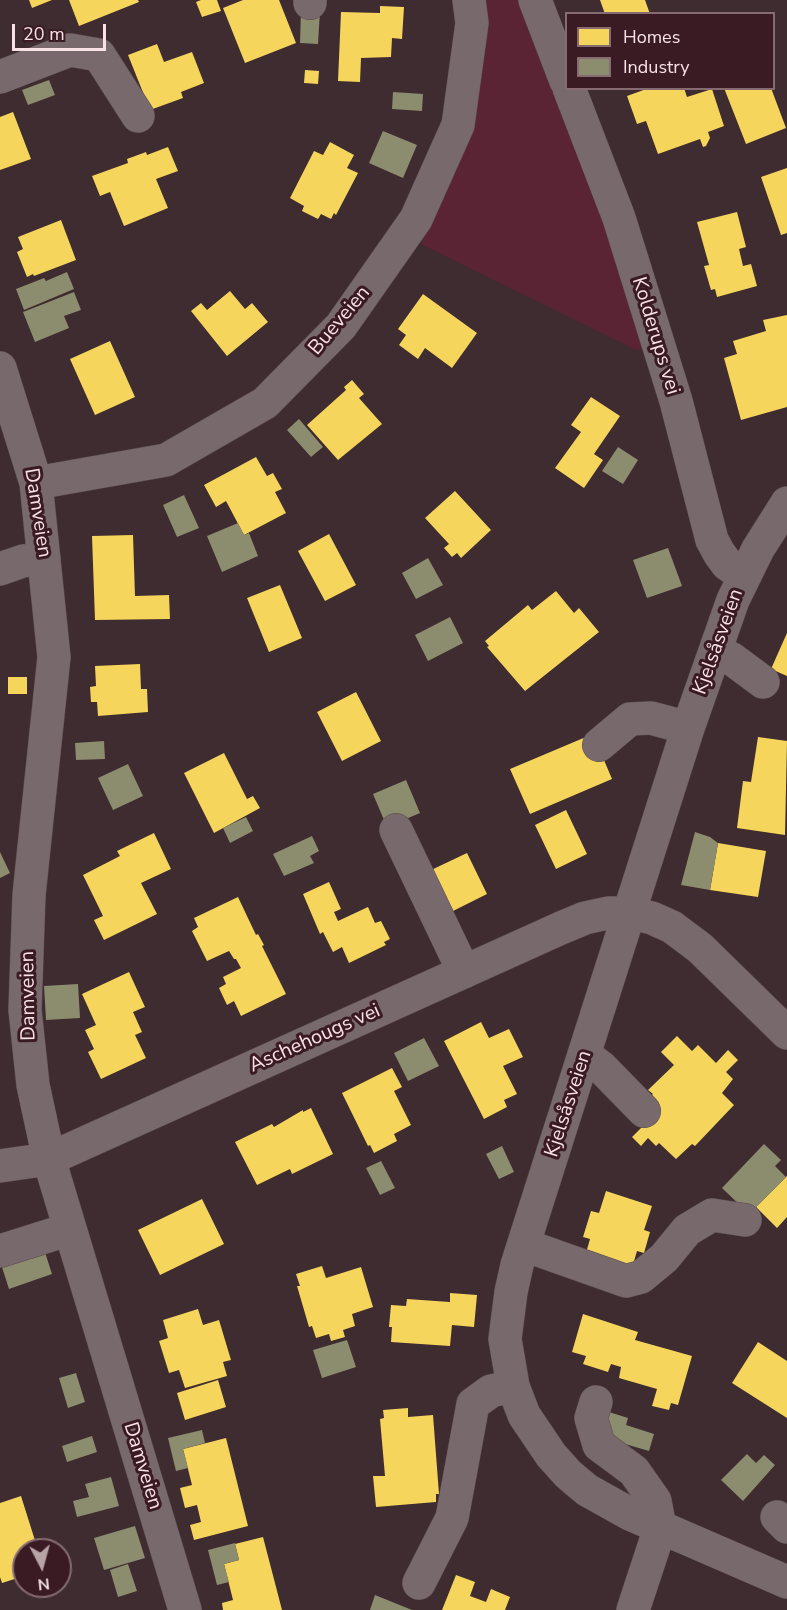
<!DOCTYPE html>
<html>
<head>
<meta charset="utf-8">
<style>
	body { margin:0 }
	#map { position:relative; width:787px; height:1610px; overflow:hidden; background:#3e2c30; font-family:"Nunito Sans",sans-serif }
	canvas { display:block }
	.legend { position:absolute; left:565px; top:12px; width:210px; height:78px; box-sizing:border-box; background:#3a1b24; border:2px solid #866b72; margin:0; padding:8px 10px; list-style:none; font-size:18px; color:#f8e2e6 }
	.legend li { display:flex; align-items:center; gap:12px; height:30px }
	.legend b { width:30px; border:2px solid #866b72 }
	.north { position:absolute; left:12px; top:1538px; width:60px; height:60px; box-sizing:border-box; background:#3a1b24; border:2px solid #866b72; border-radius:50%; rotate:174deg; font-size:16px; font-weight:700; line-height:24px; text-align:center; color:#f8e2e6 }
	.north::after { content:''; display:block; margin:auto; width:21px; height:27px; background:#b7a2a6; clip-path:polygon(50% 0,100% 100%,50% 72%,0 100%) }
	.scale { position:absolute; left:12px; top:24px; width:94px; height:27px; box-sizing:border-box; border:3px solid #f8e2e6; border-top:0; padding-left:8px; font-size:18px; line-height:21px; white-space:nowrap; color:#f8e2e6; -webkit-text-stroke:4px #3a1b24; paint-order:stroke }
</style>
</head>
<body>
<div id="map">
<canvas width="787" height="1610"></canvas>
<ul class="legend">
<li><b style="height:16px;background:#f6d55c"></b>Homes</li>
<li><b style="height:16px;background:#8c8c6e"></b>Industry</li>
</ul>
<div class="north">N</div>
<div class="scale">20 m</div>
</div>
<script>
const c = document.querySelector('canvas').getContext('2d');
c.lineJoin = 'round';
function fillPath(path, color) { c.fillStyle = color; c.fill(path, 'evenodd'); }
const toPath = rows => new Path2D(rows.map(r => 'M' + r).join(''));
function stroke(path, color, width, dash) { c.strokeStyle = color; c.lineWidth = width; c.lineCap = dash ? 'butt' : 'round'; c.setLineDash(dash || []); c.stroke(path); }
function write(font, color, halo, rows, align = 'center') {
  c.font = font + ' "Nunito Sans",sans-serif'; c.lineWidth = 6; c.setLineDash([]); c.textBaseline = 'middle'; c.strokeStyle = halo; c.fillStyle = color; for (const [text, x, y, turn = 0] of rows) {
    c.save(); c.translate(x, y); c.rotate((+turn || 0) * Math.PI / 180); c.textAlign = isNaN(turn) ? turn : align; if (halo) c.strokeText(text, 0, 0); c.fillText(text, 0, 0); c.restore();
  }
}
const green = toPath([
	[477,0,521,0,588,169,646,341,638,351,421,244,464,138]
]);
const homes = toPath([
	[29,0,52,0,32,8],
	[69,0,138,0,139,2,79,26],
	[201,0,217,0,221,11,202,17,196,2],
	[243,0,279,0,296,43,245,63,223,8],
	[600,0,645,0,650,14,605,14],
	[380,6,404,7,402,39,392,38,391,57,361,58,360,82,338,81,341,12,380,13],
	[157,44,164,62,192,52,204,83,181,92,183,98,150,110,128,55],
	[305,70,319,71,318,84,304,83],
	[649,88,684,88,687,97,712,89,724,126,708,132,710,138,706,146,703,147,700,139,658,154,646,121,637,124,627,96],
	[724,88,771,88,786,128,746,144],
	[13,112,31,159,0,170,0,117],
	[330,142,354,155,347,168,358,173,336,215,334,213,331,219,321,214,318,219,302,211,304,206,290,198,314,151,323,155],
	[168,147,178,171,156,179,168,208,124,226,110,192,100,196,92,176,128,163,127,159,146,152,147,155],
	[787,168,787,233,781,235,761,177],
	[737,212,746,247,739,249,743,266,751,264,757,286,717,297,715,289,711,290,704,266,709,265,697,222],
	[61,220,76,260,34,276,33,274,27,277,17,252,23,249,18,237],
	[230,291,245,309,252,303,268,322,227,356,191,311,201,303,207,310],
	[423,294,477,333,452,368,425,348,418,359,399,345,406,335,398,329],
	[787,315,787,407,741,420,724,358,737,354,733,341,766,331,763,320],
	[110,341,135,397,95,415,70,359],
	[352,380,364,394,359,398,382,424,338,460,307,425,346,390,344,387],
	[591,397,620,416,594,454,603,460,584,488,555,468,581,432,571,425],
	[256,457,267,476,273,473,282,489,275,492,286,513,244,535,226,501,216,507,204,485],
	[455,491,491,530,461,558,457,553,452,557,444,548,449,544,425,518],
	[329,534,356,585,325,601,298,551],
	[133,535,135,596,169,595,170,619,95,620,92,536],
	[280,585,302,638,269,652,247,598],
	[556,591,574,613,579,608,599,632,525,691,487,647,489,646,485,641,528,605,532,610],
	[787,633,787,676,771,669],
	[140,664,141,689,147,689,148,712,98,716,97,702,91,702,90,687,96,686,95,666],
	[8,677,27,677,27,694,8,694],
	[356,692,381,741,342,761,317,712],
	[593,734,612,779,530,814,510,769],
	[758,737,787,741,785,835,737,828,743,781,751,782],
	[224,753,247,799,253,796,260,808,214,833,184,773],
	[566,810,587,854,556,869,535,825],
	[154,833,171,869,141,883,157,914,104,940,94,920,103,916,83,875,120,856,117,851],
	[718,843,766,851,758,897,710,890],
	[467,853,487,894,447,914,427,872],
	[329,882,341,909,334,912,338,921,368,907,375,923,381,921,390,939,384,942,386,945,349,963,342,947,333,952,323,932,320,934,303,894],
	[238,897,256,935,258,934,264,945,262,946,286,994,241,1016,234,1001,227,1005,219,988,226,984,223,977,241,968,236,959,234,959,229,951,207,961,192,931,198,927,194,918],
	[129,972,145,1007,133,1012,142,1032,135,1035,146,1058,101,1079,88,1052,94,1049,85,1030,96,1025,82,994],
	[481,1022,489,1038,509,1029,523,1057,503,1066,517,1094,504,1100,507,1107,484,1119,444,1041],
	[677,1036,692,1051,698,1045,716,1063,728,1050,738,1060,726,1072,733,1079,722,1093,734,1105,695,1146,692,1144,676,1159,659,1143,656,1146,648,1138,641,1146,632,1137,643,1126,644,1103,653,1094,648,1090,674,1065,661,1052],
	[392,1068,402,1087,394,1091,411,1125,394,1134,397,1141,374,1153,370,1145,368,1146,342,1093],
	[311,1108,333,1154,292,1174,290,1169,257,1185,235,1142,272,1124,274,1127,303,1110,303,1112],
	[787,1176,787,1217,777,1228,756,1207],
	[606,1191,652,1206,644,1230,650,1232,644,1253,637,1251,630,1275,584,1260,590,1239,583,1237,591,1211,599,1213],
	[202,1199,224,1244,160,1275,138,1230],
	[322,1266,326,1278,361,1267,373,1307,352,1314,355,1326,343,1330,345,1337,331,1341,329,1334,316,1338,312,1326,309,1327,297,1286,300,1286,296,1274],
	[450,1293,477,1295,474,1327,452,1325,450,1346,391,1342,392,1327,389,1327,391,1305,406,1306,407,1299,450,1302],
	[198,1309,203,1325,219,1320,231,1360,223,1362,227,1376,185,1388,179,1370,169,1373,159,1341,168,1338,163,1320],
	[583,1314,638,1332,635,1340,692,1356,678,1405,671,1403,669,1410,652,1406,657,1389,619,1378,621,1367,611,1364,608,1372,583,1364,586,1356,572,1352],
	[758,1342,787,1361,787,1418,732,1383],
	[218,1380,226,1407,185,1420,177,1393],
	[408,1408,408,1417,433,1415,439,1494,436,1494,436,1502,376,1507,373,1476,385,1476,380,1419,384,1418,383,1410],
	[226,1438,248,1526,194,1540,190,1525,201,1522,197,1505,185,1508,180,1488,192,1485,183,1449],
	[21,1496,38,1550,24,1550,24,1576,2,1583,0,1577,0,1503],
	[263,1537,282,1610,223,1610,222,1603,233,1600,224,1564,239,1560,235,1544],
	[456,1575,475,1582,470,1596,486,1602,491,1589,510,1597,505,1610,442,1610]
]);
const industry = toPath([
	[301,10,320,11,318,44,300,43],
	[49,80,55,95,28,105,22,90],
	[393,92,423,94,422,111,392,109],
	[383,131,417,145,403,178,369,163],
	[67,272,74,289,24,310,16,289,44,278,46,281],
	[74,292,81,310,64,316,69,328,35,342,23,312],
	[299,419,323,447,311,457,287,430],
	[618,447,638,460,623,484,602,471],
	[184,495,199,528,177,537,163,505],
	[238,523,244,535,249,533,258,556,222,572,207,536],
	[668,548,682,586,647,598,633,560],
	[428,558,443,585,416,599,402,573],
	[450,617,463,643,428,661,415,635],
	[104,741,105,759,76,760,75,743],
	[128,764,143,796,113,810,98,778],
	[406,780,420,813,387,827,373,794],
	[246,817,253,831,230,843,223,828],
	[695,832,710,837,718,843,710,890,681,885],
	[312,836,319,851,310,856,314,863,284,876,273,854],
	[0,852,10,873,0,878],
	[78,984,80,1018,46,1020,44,986],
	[424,1038,439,1066,408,1081,394,1053],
	[764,1144,781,1160,775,1166,786,1177,749,1214,722,1188],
	[502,1146,514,1172,499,1179,486,1154],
	[381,1161,395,1188,380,1195,366,1168],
	[42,1243,52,1274,9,1289,0,1261],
	[347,1340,356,1367,322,1378,313,1350],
	[76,1373,85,1402,68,1408,59,1378],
	[609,1412,628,1418,626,1425,654,1434,649,1451,601,1437],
	[202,1430,205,1443,183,1449,188,1468,176,1471,168,1438],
	[92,1436,97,1452,67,1462,62,1446],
	[747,1454,756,1463,764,1455,775,1465,743,1501,721,1480],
	[111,1477,119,1506,77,1517,73,1501,89,1497,85,1484],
	[135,1526,145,1558,104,1570,94,1538],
	[235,1543,239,1560,224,1564,229,1582,217,1585,208,1550],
	[128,1564,137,1591,118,1597,110,1570],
	[375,1595,412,1610,370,1610]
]);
const minor = toPath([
	[535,0,566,81],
	[310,3,310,0],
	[0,77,70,50,99,55,138,116],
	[569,88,619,218,676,401,712,540,719,553,727,564,744,576],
	[0,368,36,483,54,657,29,895,25,1010,33,1085,49,1159,185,1610],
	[36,483,166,460,265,403,341,326,416,219,458,125,472,23,469,0],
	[787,503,758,549,733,600,688,728,517,1265,511,1292,505,1339,513,1386,524,1415,551,1455,568,1474,587,1490,630,1514,787,1582],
	[0,569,23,561,44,558],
	[715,651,732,659,763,682],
	[599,745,630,719,651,718,688,728],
	[396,830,464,972],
	[584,1054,601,1067,644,1111],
	[0,1166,49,1159,561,928,585,918,608,913,630,913,652,918,672,927,700,948,787,1033],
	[524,1245,626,1281,641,1277,664,1258,687,1230,712,1215,745,1220],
	[0,1251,70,1229],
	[596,1402,591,1418,599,1445,634,1471,655,1501,660,1528,633,1610],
	[777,1517,787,1527],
	[419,1583,452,1518,473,1404,491,1391,513,1386]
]);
const streetNames = [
	["Bueveien",340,321,-50],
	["Kolderups vei",655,336,73],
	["Damveien",37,513,81],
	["Kjelsåsveien",719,642,-70],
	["Damveien",29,996,-91],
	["Aschehougs vei",315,1039,-24],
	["Kjelsåsveien",569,1104,-72],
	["Damveien",142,1466,73]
];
fillPath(green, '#5a2435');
fillPath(homes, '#f6d55c');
fillPath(industry, '#8c8c6e');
stroke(minor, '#5a4b4f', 34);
stroke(minor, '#78696c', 33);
write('20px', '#f8e2e6', '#3a1b24', streetNames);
</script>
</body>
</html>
